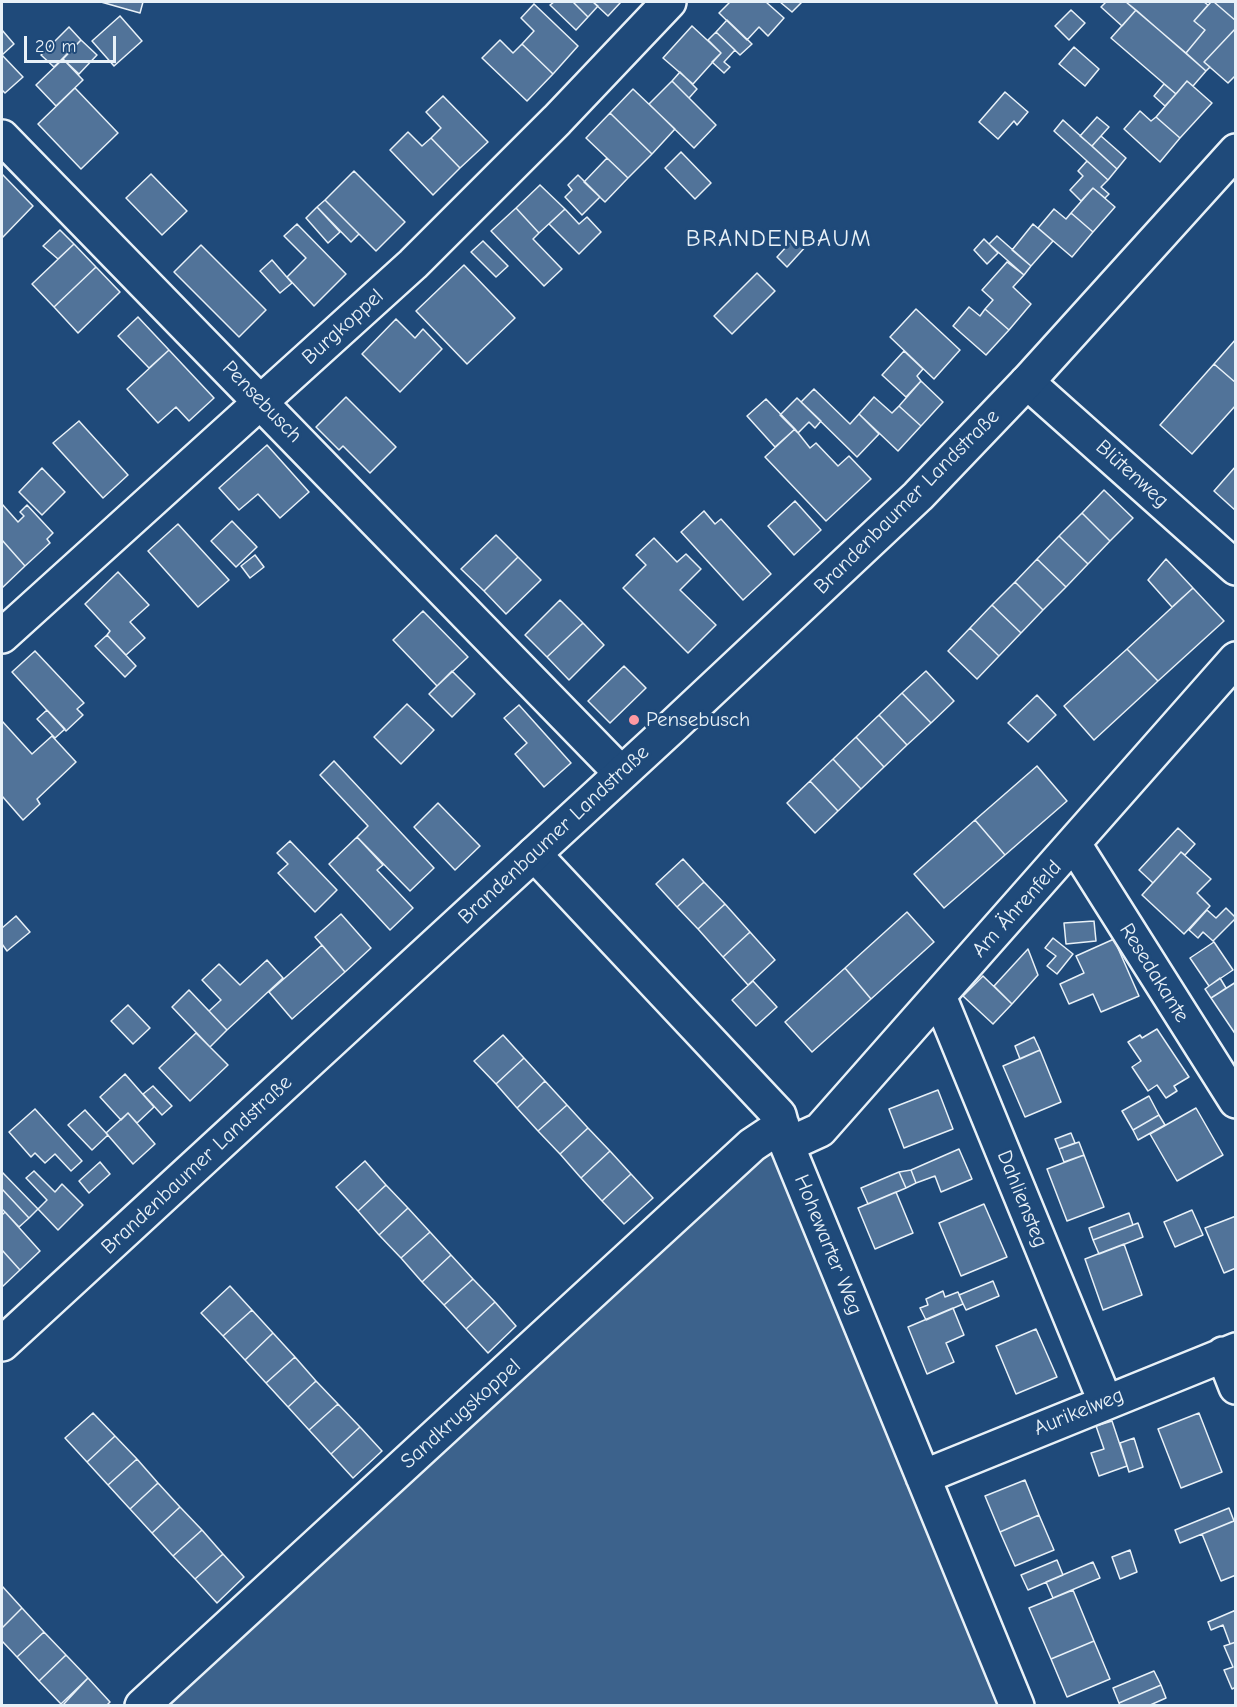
<!DOCTYPE html>
<html>
<head>
<meta charset="utf-8">
<style>
	body { margin:0 }
	#map { position:relative; width:1237px; height:1707px; overflow:hidden; background:#1f4a7a; font-family:"Comic Neue",sans-serif }
	canvas { display:block }
	.frame { position:absolute; inset:0; border:3px solid #e8f1f8; pointer-events:none }
	.scale { position:absolute; left:24px; top:36px; width:92px; height:27px; box-sizing:border-box; border:3px solid #e8f1f8; border-top:0; padding-left:8px; font-size:18px; line-height:21px; white-space:nowrap; color:#e8f1f8; -webkit-text-stroke:4px #1f4a7a; paint-order:stroke }
</style>
</head>
<body>
<div id="map">
<canvas width="1237" height="1707"></canvas>
<div class="frame"></div>
<div class="scale">20 m</div>
</div>
<script>
const c = document.querySelector('canvas').getContext('2d');
c.lineJoin = 'round';
function fillPath(path, color) { c.fillStyle = color; c.fill(path, 'evenodd'); }
const toPath = rows => new Path2D(rows.map(r => 'M' + r).join(''));
function stroke(path, color, width, dash) { c.strokeStyle = color; c.lineWidth = width; c.lineCap = dash ? 'butt' : 'round'; c.setLineDash(dash || []); c.stroke(path); }
function write(font, color, halo, rows, align = 'center') {
  c.font = font + ' "Comic Neue",sans-serif'; c.lineWidth = 6; c.setLineDash([]); c.textBaseline = 'middle'; c.strokeStyle = halo; c.fillStyle = color; for (const [text, x, y, turn = 0] of rows) {
    c.save(); c.translate(x, y); c.rotate((+turn || 0) * Math.PI / 180); c.textAlign = isNaN(turn) ? turn : align; if (halo) c.strokeText(text, 0, 0); c.fillText(text, 0, 0); c.restore();
  }
}
const green = toPath([
	[772,1143,1002,1706,157,1706]
]);
const building = toPath([
	[101,2,143,2,140,13,101,2],
	[554,2,573,2,588,17,576,30,550,5,554,2],
	[573,2,593,2,598,6,588,17,573,2],
	[593,2,621,2,608,16,593,2],
	[730,2,766,2,784,18,768,36,759,27,747,40,719,13,730,2],
	[780,2,802,2,792,12,780,2],
	[1106,2,1126,2,1136,10,1122,26,1101,7,1106,2],
	[1126,2,1204,2,1208,5,1194,21,1205,30,1186,53,1126,2],
	[1211,2,1214,2,1236,21,1236,28,1204,62,1210,67,1206,71,1186,53,1205,30,1194,21,1211,2],
	[1214,2,1236,2,1236,21,1214,2],
	[534,4,578,46,553,74,522,44,534,31,521,18,534,4],
	[1071,10,1085,23,1069,40,1055,26,1071,10],
	[1136,10,1206,71,1193,86,1187,81,1176,94,1111,38,1136,10],
	[120,16,142,41,114,66,92,41,120,16],
	[727,20,752,44,740,55,716,32,727,20],
	[692,26,721,53,693,84,663,58,692,26],
	[69,27,81,40,54,67,41,55,69,27],
	[1236,28,1236,75,1228,83,1204,62,1236,28],
	[2,30,14,44,2,55,23,77,5,93,2,90,2,30],
	[716,32,735,50,724,62,730,67,724,73,712,62,721,53,708,40,716,32],
	[81,40,97,55,79,74,63,59,81,40],
	[500,40,513,53,522,44,553,74,527,101,482,58,500,40],
	[1074,47,1099,69,1085,86,1059,64,1074,47],
	[63,59,83,80,56,106,36,85,63,59],
	[680,72,697,89,689,98,672,81,680,72],
	[672,81,716,125,694,148,649,104,672,81],
	[1187,81,1212,103,1180,138,1156,117,1187,81],
	[1164,84,1176,94,1165,106,1154,96,1164,84],
	[75,88,118,133,81,169,38,124,75,88],
	[633,89,675,129,652,154,610,113,633,89],
	[1005,92,1028,112,1017,125,1014,121,998,139,979,122,1005,92],
	[443,96,488,142,460,168,431,138,441,128,426,112,443,96],
	[1140,111,1151,121,1156,117,1180,138,1160,162,1124,129,1140,111],
	[610,113,652,154,628,178,586,138,610,113],
	[1097,117,1109,127,1092,146,1080,136,1097,117],
	[1063,120,1117,169,1108,180,1054,131,1063,120],
	[408,132,422,146,431,138,460,168,433,195,390,150,408,132],
	[1101,136,1126,158,1117,169,1092,146,1101,136],
	[681,152,711,183,695,199,665,168,681,152],
	[607,158,628,178,605,202,584,182,607,158],
	[1087,161,1108,180,1101,187,1109,194,1105,198,1093,188,1081,201,1070,190,1083,176,1078,171,1087,161],
	[354,171,405,222,376,251,325,200,354,171],
	[2,174,33,206,2,238,2,174],
	[151,174,187,211,162,235,126,198,151,174],
	[578,175,600,197,582,215,565,197,572,190,568,185,578,175],
	[540,185,565,209,539,233,516,208,540,185],
	[1093,188,1115,207,1093,232,1071,213,1093,188],
	[325,200,359,234,351,242,317,207,325,200],
	[317,207,340,232,328,243,306,218,317,207],
	[516,208,539,233,533,239,562,269,544,286,491,231,516,208],
	[565,209,579,224,587,217,601,232,579,254,549,224,565,209],
	[1054,209,1066,219,1071,213,1093,232,1072,257,1038,228,1054,209],
	[297,224,346,274,314,306,287,277,306,258,284,236,297,224],
	[1033,224,1053,241,1031,266,1012,250,1033,224],
	[60,230,74,244,58,259,43,246,60,230],
	[798,234,808,244,787,267,777,257,798,234],
	[997,236,1031,266,1024,275,989,244,997,236],
	[984,239,998,253,987,264,974,250,984,239],
	[483,241,508,266,496,277,471,252,483,241],
	[74,244,96,267,54,307,32,284,74,244],
	[201,245,266,310,239,337,174,272,201,245],
	[272,260,292,283,280,293,260,271,272,260],
	[1007,262,1024,275,1013,287,1031,304,1009,330,985,309,993,300,982,290,1007,262],
	[464,265,515,318,467,364,416,311,464,265],
	[96,267,120,292,78,333,54,307,96,267],
	[757,273,775,291,732,334,714,316,757,273],
	[969,307,980,316,985,309,1009,330,986,355,953,326,969,307],
	[916,309,960,350,934,379,890,337,916,309],
	[138,317,169,350,149,368,118,336,138,317],
	[396,319,415,338,423,329,442,349,400,392,362,354,396,319],
	[1236,339,1236,383,1214,364,1236,339],
	[169,350,214,398,189,421,176,407,158,423,127,389,169,350],
	[904,351,923,369,917,376,921,381,906,397,882,375,904,351],
	[1214,364,1236,383,1236,405,1192,454,1160,425,1214,364],
	[921,381,943,402,921,426,899,406,921,381],
	[814,389,850,424,859,414,879,434,857,457,801,402,814,389],
	[346,397,396,447,370,473,343,446,339,450,316,427,346,397],
	[874,397,892,413,899,406,921,426,898,451,859,414,874,397],
	[797,398,821,421,815,428,809,422,798,433,780,415,797,398],
	[766,399,795,429,775,447,747,416,766,399],
	[79,421,128,475,103,498,53,443,79,421],
	[795,429,810,448,816,443,838,466,849,456,871,479,826,521,765,457,795,429],
	[267,445,309,492,280,518,258,494,239,510,219,488,267,445],
	[1236,466,1236,511,1214,491,1236,466],
	[42,468,65,492,42,515,19,492,42,468],
	[1104,490,1133,518,1110,541,1082,513,1104,490],
	[795,501,821,530,794,555,768,526,795,501],
	[2,504,18,522,24,516,20,512,27,505,53,533,47,539,50,543,25,566,2,540,2,504],
	[704,511,715,524,721,519,771,574,743,600,681,532,704,511],
	[1082,513,1110,541,1088,564,1059,536,1082,513],
	[232,521,257,547,236,567,211,541,232,521],
	[178,524,229,580,198,607,148,551,178,524],
	[496,535,518,557,484,591,461,569,496,535],
	[1059,536,1088,564,1066,587,1037,559,1059,536],
	[654,538,677,562,686,554,701,569,680,590,716,625,688,653,623,588,646,565,636,555,654,538],
	[2,540,25,566,2,588,2,540],
	[255,555,264,567,250,578,241,566,255,555],
	[518,557,541,580,506,614,484,591,518,557],
	[1037,559,1066,587,1043,610,1015,582,1037,559],
	[1166,559,1193,588,1172,607,1148,580,1166,559],
	[118,572,149,605,130,622,145,638,126,655,107,635,110,631,85,604,118,572],
	[1015,582,1043,610,1021,633,992,605,1015,582],
	[1193,588,1224,621,1158,681,1127,649,1193,588],
	[560,600,583,623,547,657,525,635,560,600],
	[992,605,1021,633,999,656,970,628,992,605],
	[423,611,468,657,437,686,393,640,423,611],
	[583,623,604,645,569,680,547,657,583,623],
	[970,628,999,656,977,679,948,651,970,628],
	[107,635,136,666,125,677,95,646,107,635],
	[1127,649,1158,681,1094,740,1064,706,1127,649],
	[35,651,84,703,77,709,83,715,66,731,12,672,35,651],
	[624,666,646,688,610,723,588,701,624,666],
	[452,671,475,694,452,717,429,694,452,671],
	[926,671,954,701,931,723,902,693,926,671],
	[902,693,931,723,907,745,879,715,902,693],
	[1037,695,1056,715,1028,742,1008,723,1037,695],
	[407,704,434,730,401,764,374,737,407,704],
	[519,705,571,763,544,787,515,754,527,743,504,718,519,705],
	[47,710,65,729,55,738,37,719,47,710],
	[879,715,907,745,884,767,856,737,879,715],
	[2,721,32,754,52,736,76,762,37,799,40,804,23,820,2,796,2,721],
	[856,737,884,767,861,789,833,759,856,737],
	[833,759,861,789,838,811,810,781,833,759],
	[334,761,434,868,410,891,357,837,368,826,320,775,334,761],
	[1037,766,1067,801,1005,855,975,820,1037,766],
	[810,781,838,811,815,833,787,803,810,781],
	[438,803,480,846,455,870,414,827,438,803],
	[975,820,1005,855,944,908,914,874,975,820],
	[1178,828,1195,844,1185,855,1181,852,1153,883,1139,870,1178,828],
	[357,837,383,865,377,870,413,908,390,930,329,864,357,837],
	[290,841,337,890,315,912,278,873,288,864,277,853,290,841],
	[1181,852,1211,879,1197,893,1210,906,1184,934,1142,895,1181,852],
	[683,859,704,882,677,907,656,884,683,859],
	[704,882,725,904,698,929,677,907,704,882],
	[725,904,750,932,723,957,698,929,725,904],
	[1226,908,1236,918,1213,941,1203,932,1198,938,1189,930,1207,910,1216,918,1226,908],
	[907,912,934,942,871,999,845,968,907,912],
	[341,914,371,948,345,972,315,937,341,914],
	[16,916,30,932,7,951,2,944,2,928,16,916],
	[1094,921,1096,941,1066,944,1064,923,1094,921],
	[750,932,775,960,748,985,723,957,750,932],
	[1053,938,1073,954,1057,974,1047,966,1056,956,1045,948,1053,938],
	[1114,939,1139,996,1101,1012,1093,994,1069,1004,1060,984,1084,973,1076,956,1114,939],
	[1214,942,1233,970,1209,986,1190,958,1214,942],
	[322,945,345,972,292,1019,269,992,322,945],
	[1028,949,1038,975,1012,1004,994,986,1028,949],
	[267,960,283,978,227,1030,209,1011,221,1000,202,980,219,964,240,985,267,960],
	[845,968,871,999,812,1052,785,1022,845,968],
	[983,976,1012,1004,993,1024,963,996,983,976],
	[1220,978,1226,988,1211,998,1205,989,1220,978],
	[753,981,777,1007,756,1026,732,1000,753,981],
	[1236,982,1236,1035,1211,998,1236,982],
	[189,990,227,1030,210,1047,172,1007,189,990],
	[128,1005,150,1028,133,1044,111,1021,128,1005],
	[1157,1029,1189,1077,1174,1086,1177,1091,1166,1098,1157,1085,1148,1091,1132,1067,1141,1061,1128,1042,1140,1035,1142,1038,1157,1029],
	[196,1033,228,1065,190,1101,159,1068,196,1033],
	[503,1035,524,1058,496,1084,474,1061,503,1035],
	[1034,1037,1040,1050,1020,1059,1015,1046,1034,1037],
	[1040,1050,1061,1102,1025,1117,1003,1066,1040,1050],
	[524,1058,545,1081,517,1108,496,1084,524,1058],
	[125,1074,154,1107,137,1123,128,1113,121,1120,100,1097,125,1074],
	[545,1081,567,1105,538,1131,517,1108,545,1081],
	[153,1086,172,1106,162,1115,143,1094,153,1086],
	[938,1090,953,1129,904,1148,889,1109,938,1090],
	[1149,1096,1159,1115,1133,1130,1122,1111,1149,1096],
	[567,1105,588,1128,560,1154,538,1131,567,1105],
	[1196,1108,1223,1155,1177,1181,1150,1134,1196,1108],
	[35,1109,82,1161,71,1171,55,1154,45,1163,35,1153,31,1157,9,1132,35,1109],
	[85,1110,108,1135,92,1150,68,1125,85,1110],
	[128,1113,155,1144,133,1164,106,1133,128,1113],
	[1159,1115,1165,1125,1138,1140,1133,1130,1159,1115],
	[588,1128,610,1151,581,1178,560,1154,588,1128],
	[1071,1133,1075,1143,1059,1149,1055,1139,1071,1133],
	[1079,1142,1084,1155,1064,1162,1059,1149,1079,1142],
	[959,1149,972,1179,941,1192,935,1176,916,1183,911,1170,959,1149],
	[610,1151,631,1174,602,1201,581,1178,610,1151],
	[1084,1155,1104,1207,1067,1221,1047,1169,1084,1155],
	[365,1161,386,1185,358,1211,336,1187,365,1161],
	[100,1162,110,1174,89,1193,79,1181,100,1162],
	[911,1170,916,1183,906,1188,899,1172,911,1170],
	[34,1171,55,1192,62,1184,83,1205,58,1230,38,1209,47,1200,26,1178,34,1171],
	[2,1172,38,1209,29,1218,2,1189,2,1172],
	[899,1172,906,1188,868,1204,861,1188,899,1172],
	[631,1174,653,1198,624,1224,602,1201,631,1174],
	[386,1185,408,1208,379,1235,358,1211,386,1185],
	[2,1189,29,1218,19,1227,2,1209,2,1189],
	[896,1192,913,1233,875,1249,858,1208,896,1192],
	[984,1204,1007,1257,961,1276,939,1223,984,1204],
	[408,1208,430,1232,401,1258,379,1235,408,1208],
	[1192,1210,1203,1235,1175,1247,1164,1222,1192,1210],
	[5,1212,40,1251,20,1270,2,1250,2,1215,5,1212],
	[1129,1213,1133,1225,1093,1240,1089,1228,1129,1213],
	[1236,1216,1236,1268,1224,1273,1205,1228,1236,1216],
	[1138,1223,1143,1237,1099,1254,1093,1240,1138,1223],
	[430,1232,451,1255,422,1282,401,1258,430,1232],
	[1124,1244,1142,1295,1103,1310,1085,1259,1124,1244],
	[2,1250,20,1270,2,1287,2,1250],
	[451,1255,473,1279,444,1305,422,1282,451,1255],
	[473,1279,495,1302,466,1329,444,1305,473,1279],
	[993,1281,999,1296,966,1310,959,1295,993,1281],
	[230,1286,252,1310,223,1336,201,1313,230,1286],
	[943,1291,945,1297,958,1292,963,1304,926,1320,920,1308,928,1305,926,1299,943,1291],
	[495,1302,516,1326,488,1353,466,1329,495,1302],
	[953,1308,964,1335,946,1343,954,1362,927,1374,908,1327,953,1308],
	[252,1310,273,1333,245,1360,223,1336,252,1310],
	[1036,1329,1057,1377,1016,1394,996,1346,1036,1329],
	[273,1333,295,1357,266,1383,245,1360,273,1333],
	[295,1357,316,1381,288,1407,266,1383,295,1357],
	[316,1381,338,1404,309,1430,288,1407,316,1381],
	[338,1404,360,1427,331,1454,309,1430,338,1404],
	[93,1413,115,1436,87,1462,65,1438,93,1413],
	[1199,1413,1222,1472,1181,1488,1158,1429,1199,1413],
	[1112,1421,1127,1466,1099,1476,1091,1453,1104,1449,1096,1426,1112,1421],
	[360,1427,382,1451,353,1478,331,1454,360,1427],
	[115,1436,137,1459,108,1485,87,1462,115,1436],
	[1134,1438,1143,1467,1129,1472,1120,1443,1134,1438],
	[137,1459,158,1483,130,1509,108,1485,137,1459],
	[1025,1480,1039,1515,1000,1532,985,1496,1025,1480],
	[158,1483,180,1507,152,1533,130,1509,158,1483],
	[180,1507,202,1530,173,1556,152,1533,180,1507],
	[1229,1508,1234,1521,1180,1543,1175,1530,1229,1508],
	[1039,1515,1054,1550,1015,1566,1000,1532,1039,1515],
	[1236,1520,1236,1575,1221,1581,1202,1534,1236,1520],
	[202,1530,223,1554,195,1579,173,1556,202,1530],
	[1130,1550,1137,1572,1120,1579,1112,1557,1130,1550],
	[223,1554,244,1577,217,1603,195,1579,223,1554],
	[1057,1560,1063,1575,1028,1590,1021,1575,1057,1560],
	[1093,1562,1100,1578,1053,1598,1046,1582,1093,1562],
	[2,1586,22,1608,2,1628,2,1586],
	[1073,1590,1094,1641,1051,1659,1029,1608,1073,1590],
	[22,1608,44,1632,17,1657,2,1641,2,1628,22,1608],
	[1236,1610,1236,1642,1230,1644,1223,1625,1211,1630,1208,1622,1236,1610],
	[44,1632,66,1655,39,1681,17,1657,44,1632],
	[1094,1641,1110,1679,1067,1697,1051,1659,1094,1641],
	[1236,1642,1236,1687,1232,1689,1224,1670,1233,1667,1224,1646,1236,1642],
	[66,1655,88,1678,61,1704,39,1681,66,1655],
	[1154,1671,1161,1685,1119,1703,1113,1688,1154,1671],
	[88,1678,110,1702,106,1706,62,1706,88,1678],
	[1161,1685,1166,1698,1148,1706,1120,1706,1119,1703,1161,1685]
]);
const street = toPath([
	[2,137,621,773],
	[1027,382,1236,568],
	[2,636,413,264,557,120,669,2],
	[1074,844,1236,1101],
	[534,854,779,1115,787,1145,842,1279,1017,1706],
	[939,996,1105,1401],
	[787,1145,820,1130,1236,659],
	[1223,1354,1236,1387],
	[923,1477,1236,1350],
	[142,1706,752,1145,782,1125]
]);
const secondary = toPath([
	[2,1344,672,727,918,496,1027,382,1236,151]
]);
const markers = [
	[634,720,6,"#ff9aa2"]
];
const streetNames = [
	["Burgkoppel",343,327,-42],
	["Pensebusch",262,402,46],
	["Blütenweg",1132,474,42],
	["Brandenbaumer Landstraße",907,502,-45],
	["Brandenbaumer Landstraße",554,835,-43],
	["Am Ährenfeld",1017,909,-48],
	["Resedakante",1154,973,58],
	["Brandenbaumer Landstraße",197,1165,-43],
	["Dahliensteg",1022,1199,68],
	["Hohewarter Weg",828,1245,68],
	["Aurikelweg",1079,1412,-22],
	["Sandkrugskoppel",461,1414,-42]
];
const poiNames = [
	["Pensebusch",646,720]
];
const quarterNames = [
	["BRANDENBAUM",779,239]
];
fillPath(green, '#3c628c');
fillPath(building, '#517399');
stroke(building, '#e8f1f8', 1.5);
stroke(street, '#e8f1f8', 38);
stroke(secondary, '#e8f1f8', 38);
stroke(street, '#1f4a7a', 33);
stroke(secondary, '#1f4a7a', 33);
for (const [x, y, r, color] of markers) { const dot = new Path2D(); dot.arc(x, y, r, 0, 2 * Math.PI); c.fillStyle = color; c.fill(dot); stroke(dot, '#1f4a7a', 2); }
write('21px', '#e8f1f8', '#1f4a7a', streetNames);
write('21px', '#e8f1f8', '#1f4a7a', poiNames, 'left');
c.letterSpacing = '1.5px';
write('24px', '#e8f1f8', '#1f4a7a', quarterNames);
c.letterSpacing = '0px';
</script>
</body>
</html>
